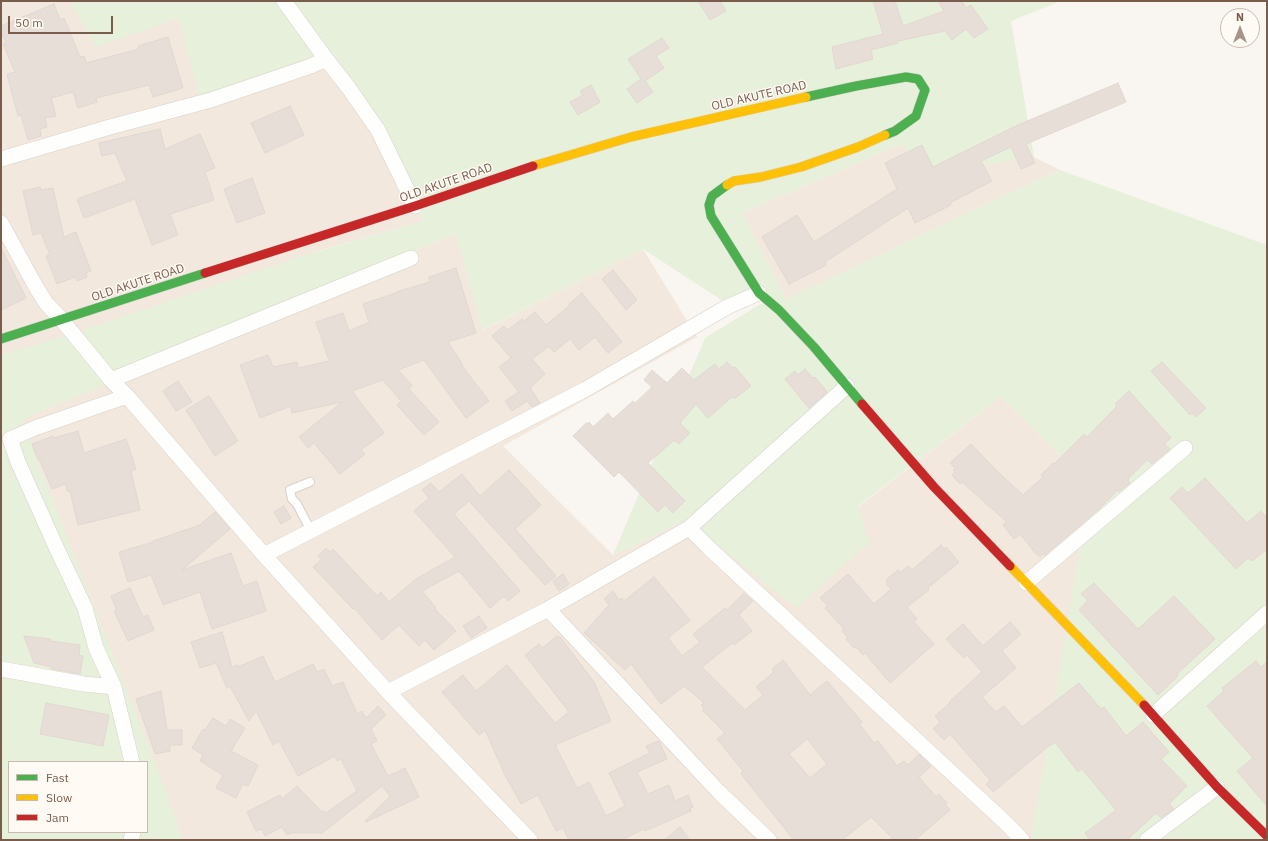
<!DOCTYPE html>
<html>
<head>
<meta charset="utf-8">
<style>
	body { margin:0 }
	#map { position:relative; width:1268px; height:841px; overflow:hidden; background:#f9f5f0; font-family:"IBM Plex Sans",sans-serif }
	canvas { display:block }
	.frame { position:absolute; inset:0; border:2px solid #7a5c4d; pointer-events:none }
	.legend { position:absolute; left:8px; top:761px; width:140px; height:72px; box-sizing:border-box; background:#fffaf3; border:1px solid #cabbb1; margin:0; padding:5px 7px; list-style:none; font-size:12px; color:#7a5c4d }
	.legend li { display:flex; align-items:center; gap:8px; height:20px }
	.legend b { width:20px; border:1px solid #cabbb1 }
	.north { position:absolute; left:1220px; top:8px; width:40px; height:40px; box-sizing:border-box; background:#fffaf3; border:1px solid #cabbb1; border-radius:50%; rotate:0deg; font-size:11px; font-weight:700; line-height:16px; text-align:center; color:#7a5c4d }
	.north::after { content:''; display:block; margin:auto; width:14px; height:18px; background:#a69286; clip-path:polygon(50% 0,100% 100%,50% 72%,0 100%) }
	.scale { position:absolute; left:8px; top:16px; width:105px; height:18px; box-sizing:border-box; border:2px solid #7a5c4d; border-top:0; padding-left:5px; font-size:12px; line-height:14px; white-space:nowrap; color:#7a5c4d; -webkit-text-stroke:3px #fffaf3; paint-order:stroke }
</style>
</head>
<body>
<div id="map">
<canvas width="1268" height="841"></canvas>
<div class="frame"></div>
<ul class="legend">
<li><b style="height:5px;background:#4caf50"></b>Fast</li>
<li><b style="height:5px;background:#ffc107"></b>Slow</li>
<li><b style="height:5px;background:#c62828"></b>Jam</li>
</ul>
<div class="north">N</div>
<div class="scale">50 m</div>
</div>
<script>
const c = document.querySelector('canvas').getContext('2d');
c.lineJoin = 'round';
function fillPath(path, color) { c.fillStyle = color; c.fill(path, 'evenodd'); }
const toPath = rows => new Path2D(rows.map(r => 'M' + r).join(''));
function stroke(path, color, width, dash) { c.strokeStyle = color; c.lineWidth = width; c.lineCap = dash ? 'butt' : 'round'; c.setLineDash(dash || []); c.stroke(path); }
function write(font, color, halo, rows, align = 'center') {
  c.font = font + ' "IBM Plex Sans",sans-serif'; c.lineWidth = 3; c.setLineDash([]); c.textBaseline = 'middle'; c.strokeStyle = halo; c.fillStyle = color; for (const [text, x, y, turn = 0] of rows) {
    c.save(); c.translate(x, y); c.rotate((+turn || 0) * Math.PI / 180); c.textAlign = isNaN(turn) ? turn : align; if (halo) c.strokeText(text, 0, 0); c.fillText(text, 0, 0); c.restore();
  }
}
const residential = toPath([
	[1,1,320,1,318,69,341,63,423,221,311,253,310,296,456,233,483,330,643,249,697,337,503,446,613,555,686,520,858,507,1001,397,1111,506,1267,840,1,840],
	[9,762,147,762,147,832,9,832],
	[1004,100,1034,157,1060,170,1001,197,786,300,742,213]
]);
const green = toPath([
	[69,1,1061,1,1011,21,1034,157,926,174,902,144,742,213,786,299,1001,197,1060,170,1267,245,1267,840,1031,840,1090,485,1001,397,858,506,869,543,796,608,686,520,613,555,705,338,767,300,723,301,643,249,482,330,456,233,22,420,167,794,183,840,1,840,1,355,65,336,302,256,423,221,341,63,201,101,178,18,96,47],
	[9,762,147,762,147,832,9,832]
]);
const building = toPath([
	[698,1,720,1,726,11,710,20,698,1],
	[873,1,895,1,903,26,944,11,938,1,962,1,966,8,971,5,988,29,974,38,966,29,952,40,945,31,898,41,898,43,871,50,873,59,836,69,832,47,883,34,873,1],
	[54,4,60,20,64,18,80,57,84,56,86,63,139,49,138,46,168,37,183,88,153,97,149,85,96,98,97,102,78,108,73,92,51,98,56,116,45,118,47,127,40,129,41,136,28,140,21,115,18,116,7,74,15,72,3,44,6,43,1,32,1,26,54,4],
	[662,38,669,48,656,56,664,68,645,81,653,92,637,103,627,89,641,79,628,59,662,38],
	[1118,83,1126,102,1026,144,1035,163,1021,169,1011,147,981,161,992,181,950,203,951,205,915,223,908,208,825,262,826,265,789,284,762,237,797,215,814,242,897,189,885,163,922,145,933,167,1020,124,1118,83],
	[591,85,600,102,578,115,570,102,583,95,580,91,591,85],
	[290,106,304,135,265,153,251,123,290,106],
	[160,129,165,149,200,134,215,168,205,172,214,200,170,214,178,235,152,245,135,199,84,218,77,199,127,181,115,153,102,156,99,143,160,129],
	[252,178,265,213,237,223,224,189,252,178],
	[40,187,41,190,53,188,64,237,76,232,91,271,86,273,87,277,77,281,75,277,57,284,46,256,50,255,41,233,33,235,23,191,40,187],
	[1,247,26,298,1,310,1,247],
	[456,268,476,333,448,342,463,365,462,366,489,401,466,418,424,360,398,370,412,385,409,389,439,422,424,435,397,405,401,401,383,380,352,391,384,433,361,450,365,454,340,474,314,443,308,448,299,437,342,402,292,413,291,406,260,418,240,365,268,355,273,367,297,362,298,368,329,361,316,322,343,313,349,331,369,322,363,304,396,293,396,292,430,282,429,277,456,268],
	[613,270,637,300,626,310,602,279,613,270],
	[582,293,622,342,608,353,595,337,579,350,570,339,554,352,549,346,532,359,545,374,530,388,540,403,532,407,527,401,512,411,505,401,519,392,499,367,511,358,492,336,504,326,508,330,522,319,524,321,535,312,546,325,570,305,569,304,582,293],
	[727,362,733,368,735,367,751,386,734,399,732,397,708,418,696,404,680,423,690,433,679,444,674,440,648,463,685,501,673,513,665,505,658,512,619,472,614,477,573,436,586,423,587,424,589,422,593,427,608,413,613,419,633,401,635,403,652,387,644,380,652,370,667,383,682,368,694,380,715,364,719,369,727,362],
	[1162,362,1206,408,1196,417,1192,413,1190,415,1151,371,1162,362],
	[805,369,813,378,815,377,827,392,809,408,785,379,795,371,798,375,805,369],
	[178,381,192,402,176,411,163,391,178,381],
	[1129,391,1171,438,1164,444,1170,449,1152,464,1147,460,1129,478,1128,481,1130,483,1119,492,1118,490,1100,508,1045,555,1044,553,1040,557,1038,554,1037,555,1020,534,1014,539,1003,525,1007,522,962,482,960,484,952,475,955,472,953,470,955,468,950,463,971,444,998,472,1023,495,1043,477,1041,475,1053,463,1054,464,1084,434,1087,437,1117,406,1115,404,1129,391],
	[209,396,238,441,215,456,186,410,209,396],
	[78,431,84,453,126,439,136,469,131,471,140,510,78,525,70,491,68,492,65,484,52,489,39,459,38,460,32,444,53,436,54,438,78,431],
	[509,470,541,505,515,529,556,576,545,585,469,501,454,514,520,591,508,601,504,596,490,608,459,571,422,591,436,608,435,609,456,631,434,650,425,640,419,646,399,625,382,640,354,608,353,609,313,567,322,559,318,556,326,548,330,552,333,549,377,596,381,592,389,602,416,579,455,557,414,511,429,498,422,490,431,483,439,492,462,474,480,496,509,470],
	[1205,478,1247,523,1261,511,1267,518,1267,549,1252,561,1248,558,1236,569,1170,498,1182,487,1188,493,1205,478],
	[284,506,291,518,281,524,274,512,284,506],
	[215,512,230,529,182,570,231,553,243,586,257,581,266,611,212,629,200,592,163,605,151,575,128,582,119,552,153,542,153,541,200,525,215,512],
	[941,545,944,549,946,547,959,562,928,588,929,590,907,607,917,619,914,622,934,644,890,683,865,653,863,655,856,647,854,648,846,639,848,638,842,631,844,629,825,608,828,606,820,598,848,574,874,604,891,589,886,584,888,583,886,580,898,570,900,573,908,566,912,570,941,545],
	[563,574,569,584,559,591,553,581,563,574],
	[654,577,690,620,668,638,682,656,700,642,693,634,725,608,727,610,744,593,753,601,739,615,752,631,734,645,732,643,702,667,745,710,763,695,756,687,774,672,772,669,783,660,810,695,827,681,862,722,859,724,874,743,878,741,897,766,904,761,908,765,919,754,931,766,919,777,936,797,939,794,947,803,945,804,950,810,915,840,894,840,871,817,842,840,794,840,741,774,743,771,717,739,725,733,702,710,704,708,701,705,704,703,684,686,661,704,631,664,625,670,584,633,609,605,604,599,613,591,619,600,622,598,624,601,654,577],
	[807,739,827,764,810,778,789,754,807,739],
	[1094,583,1138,629,1174,596,1215,639,1177,674,1178,676,1158,695,1079,610,1088,600,1081,594,1094,583],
	[130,588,143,617,148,615,154,630,128,641,114,611,117,611,111,596,130,588],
	[479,616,487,628,471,638,463,626,479,616],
	[1010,622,1021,634,1002,651,1016,668,982,697,996,712,1004,706,1022,727,1079,683,1101,709,1104,707,1126,736,1143,722,1169,752,1161,759,1187,786,1169,804,1174,809,1161,818,1156,813,1127,840,1090,840,1085,833,1116,810,1082,769,1078,772,1055,742,1050,746,1050,745,993,792,986,784,990,780,950,734,944,740,933,729,940,722,935,716,950,703,949,702,982,672,967,655,964,658,946,639,963,624,983,646,1010,622],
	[222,632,232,667,238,665,238,667,263,656,275,682,313,664,317,672,324,669,332,686,343,682,357,714,362,711,366,718,378,706,386,715,371,729,377,741,371,744,388,776,405,768,419,797,366,822,365,821,390,796,382,786,322,833,291,833,287,835,282,827,265,836,262,829,256,831,247,812,280,795,282,799,297,786,322,812,324,811,326,813,357,791,341,759,337,761,335,756,298,776,279,741,273,745,256,711,249,721,230,686,227,688,216,663,200,668,191,642,222,632],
	[24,636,51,639,51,641,80,645,79,655,83,656,80,674,51,669,51,667,34,663,24,636],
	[556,637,560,637,594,682,611,721,555,745,577,788,589,782,606,816,625,806,609,773,650,753,646,746,659,741,667,759,637,772,648,794,669,785,675,801,688,795,693,807,690,808,691,811,645,831,644,829,621,840,569,840,563,828,556,831,538,795,521,804,505,775,485,730,479,735,442,692,463,675,476,691,507,665,555,723,569,712,525,655,539,644,542,648,556,637],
	[1256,661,1261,667,1267,662,1267,806,1237,771,1253,758,1207,706,1224,691,1222,688,1256,661],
	[161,691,167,730,182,730,182,745,170,745,170,751,155,754,136,699,161,691],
	[46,703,109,715,103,746,40,734,46,703],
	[213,718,226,726,230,719,245,728,231,751,258,765,248,786,243,784,236,798,216,788,223,775,200,761,203,755,192,748,203,729,205,730,213,718],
	[680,827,690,840,664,840,680,827]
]);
const lane = toPath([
	[310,482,290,490,292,499,297,504,311,531]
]);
const street = toPath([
	[284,1,326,59],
	[1,159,110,127,211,100,311,66,326,59,348,87,378,130,415,206],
	[1,223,36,287,46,303,62,320,111,380,127,396,264,555,388,692,530,840],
	[111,380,411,258],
	[127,396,35,428,10,439,18,462,56,547,85,608,96,648,114,687,132,762],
	[689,528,709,548,1007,824,1022,840],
	[264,555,586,389,727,307,759,293],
	[1026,583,1185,448],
	[548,609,718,791,769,840],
	[1,669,84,684,114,687],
	[388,692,548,609,689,528,847,386],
	[1153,715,1267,613],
	[131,840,133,832],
	[1147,840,1217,787]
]);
const fast = toPath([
	[806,97,856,86,906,77,918,79,925,90,916,116,895,131,885,135],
	[727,185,712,196,709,205,711,216,759,293,779,310,814,347,862,404],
	[1,339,205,273]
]);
const slow = toPath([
	[533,166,631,137,806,97],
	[727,185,734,181,761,177,801,167,858,147,885,135],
	[1010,566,1144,705]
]);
const jam = toPath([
	[205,273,415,206,533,166],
	[862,404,934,487,1010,566],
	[1144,705,1217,787,1267,836]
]);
const streetNames = [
	["OLD AKUTE ROAD",759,96,-13],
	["OLD AKUTE ROAD",446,183,-19],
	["OLD AKUTE ROAD",138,283,-18]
];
fillPath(residential, '#f2e8de');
fillPath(green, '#e7f0db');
fillPath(building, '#e6ded7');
stroke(building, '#e2d8d2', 1);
stroke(lane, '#d7d1cb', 10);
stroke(street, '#d7d1cb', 16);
stroke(fast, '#d9d2cb', 10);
stroke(slow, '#d9d2cb', 10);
stroke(jam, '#d9d2cb', 10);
stroke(lane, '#fefefd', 8);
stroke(street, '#fefefd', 15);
stroke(fast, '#4caf50', 9);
stroke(slow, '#ffc107', 9);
stroke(jam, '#c62828', 9);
write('12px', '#7a5c4d', '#fffaf3', streetNames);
</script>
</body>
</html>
